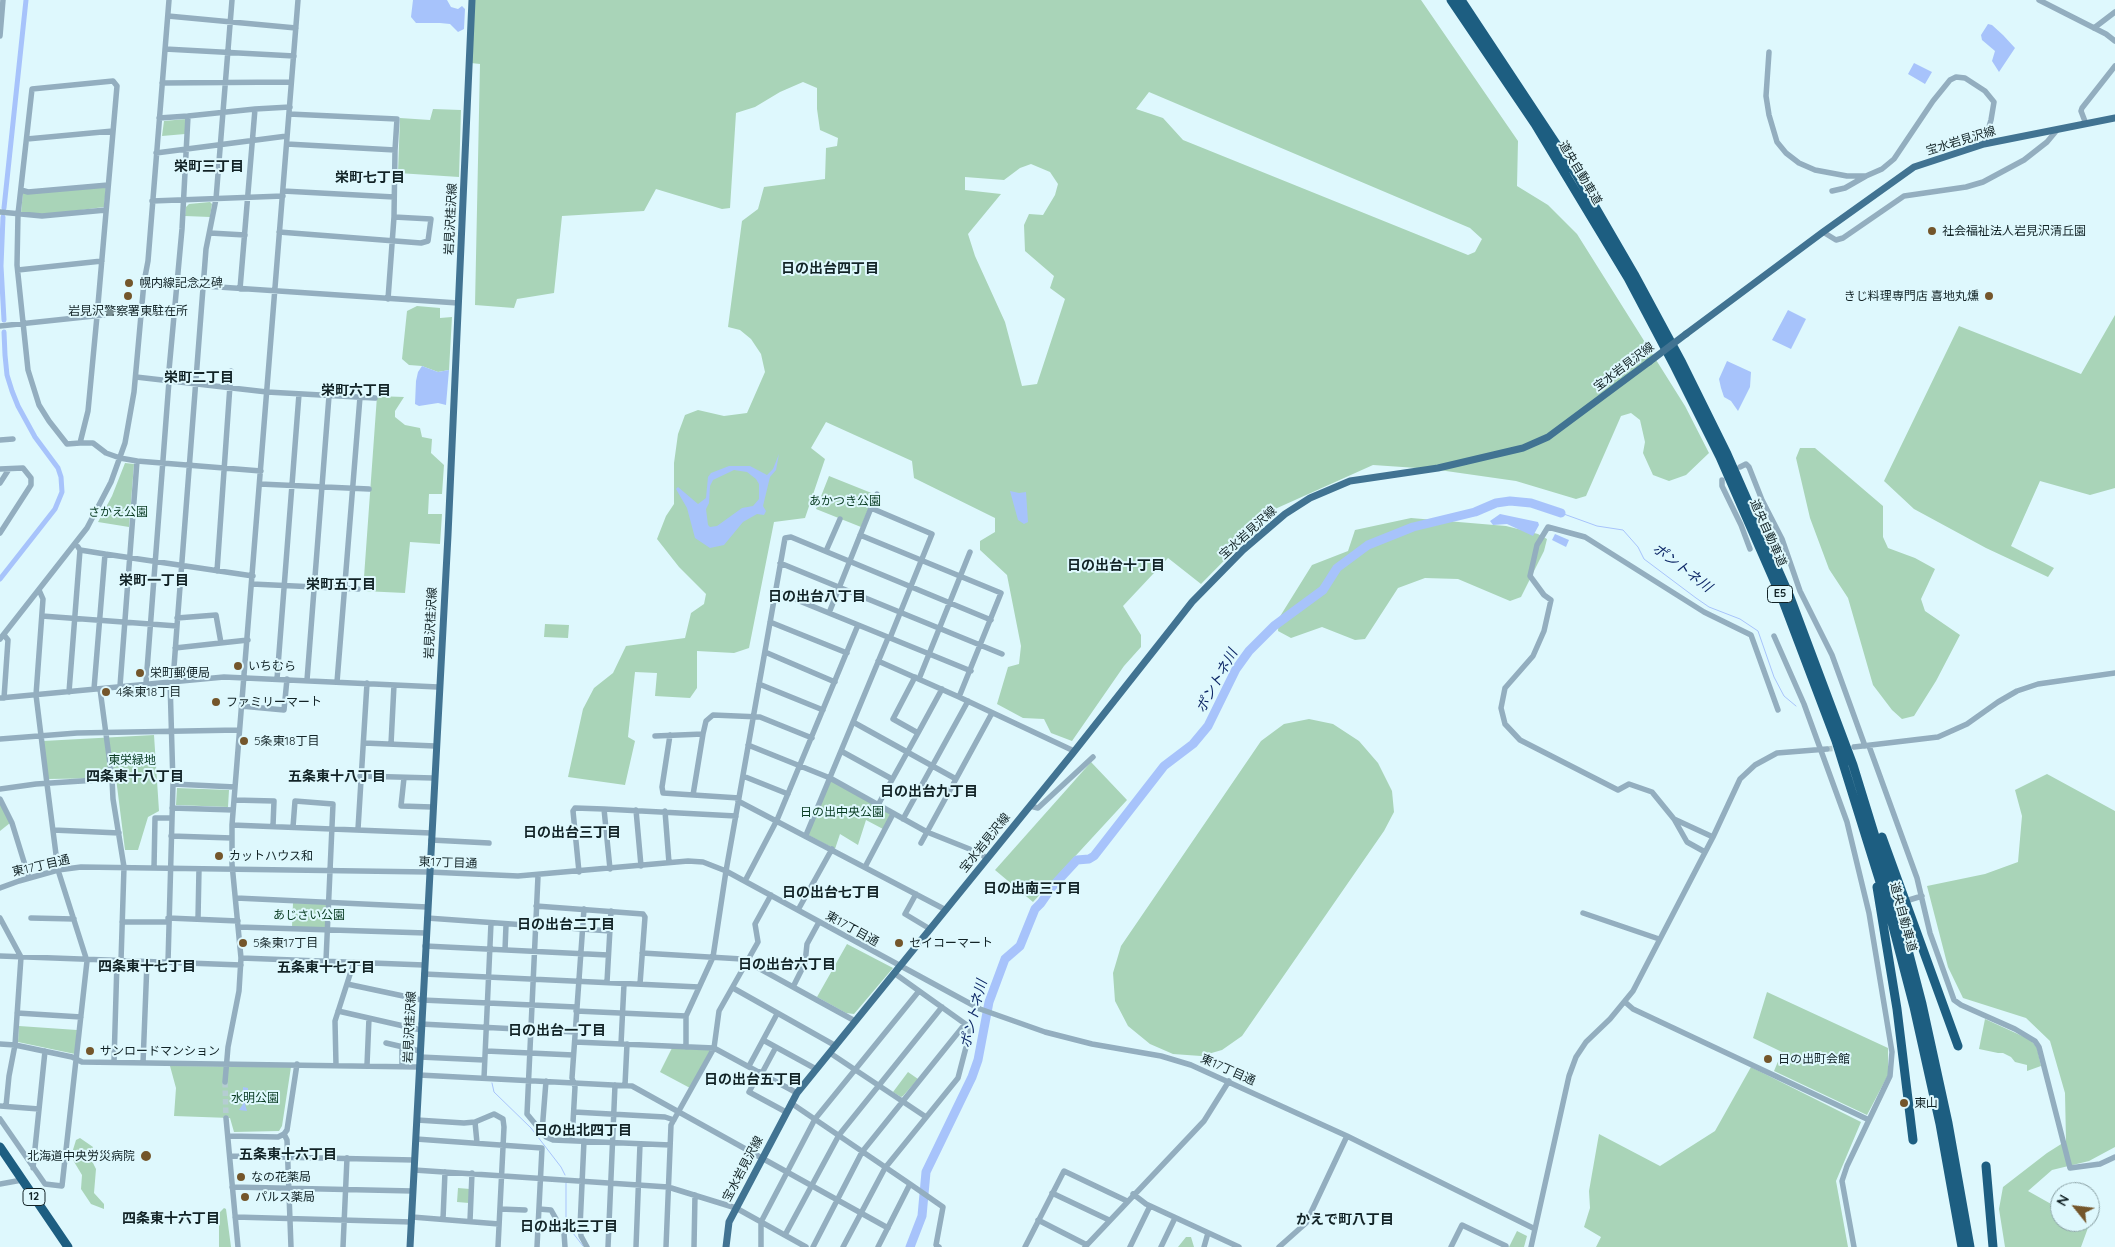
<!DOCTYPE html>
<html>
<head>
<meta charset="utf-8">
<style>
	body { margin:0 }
	#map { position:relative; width:2115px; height:1247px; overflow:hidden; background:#def8fd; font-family:Quicksand,sans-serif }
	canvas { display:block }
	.north { position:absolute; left:2050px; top:1182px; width:50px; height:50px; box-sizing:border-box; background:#def8fd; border:1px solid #8ca3a7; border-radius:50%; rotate:299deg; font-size:14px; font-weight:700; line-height:20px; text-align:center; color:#122326 }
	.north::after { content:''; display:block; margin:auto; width:18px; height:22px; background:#74562b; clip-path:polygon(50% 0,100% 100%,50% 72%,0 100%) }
</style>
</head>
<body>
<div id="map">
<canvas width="2115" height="1247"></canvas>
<div class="north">N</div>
</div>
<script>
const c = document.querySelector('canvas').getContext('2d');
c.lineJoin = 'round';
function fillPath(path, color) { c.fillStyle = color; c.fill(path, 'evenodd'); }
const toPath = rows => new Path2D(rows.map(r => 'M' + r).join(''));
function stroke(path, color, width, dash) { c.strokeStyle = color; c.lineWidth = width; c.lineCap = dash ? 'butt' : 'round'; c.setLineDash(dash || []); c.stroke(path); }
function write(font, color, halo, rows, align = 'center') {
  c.font = font + ' Quicksand,"Noto Sans JP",sans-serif'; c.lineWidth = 4; c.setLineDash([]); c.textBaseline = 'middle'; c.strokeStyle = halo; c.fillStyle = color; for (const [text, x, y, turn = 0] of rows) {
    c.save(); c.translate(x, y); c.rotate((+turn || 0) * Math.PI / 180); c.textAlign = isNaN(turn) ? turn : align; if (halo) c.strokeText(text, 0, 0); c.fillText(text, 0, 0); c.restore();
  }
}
const green = toPath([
	[475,0,1421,0,1518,141,1517,186,1548,205,1577,234,1685,406,1709,453,1686,475,1669,481,1653,475,1643,453,1645,442,1640,420,1631,413,1621,416,1586,496,1576,499,1516,481,1432,469,1373,465,1275,509,1201,584,1168,558,1123,606,1141,635,1141,647,1124,666,1072,741,1051,733,1044,719,1023,718,997,704,1008,667,1019,664,1021,646,1007,575,980,550,980,541,995,532,995,518,914,478,912,461,826,422,811,448,825,459,805,518,774,522,749,648,734,653,697,651,697,688,690,698,655,696,657,673,635,672,628,737,635,741,625,785,568,777,583,709,594,688,613,673,626,646,685,638,691,613,704,604,706,594,679,567,657,539,666,516,674,504,674,463,678,434,685,415,698,410,724,416,747,413,765,372,761,354,751,339,740,330,728,327,742,221,758,209,764,187,825,179,826,148,837,146,838,138,820,130,817,109,817,88,803,82,780,92,755,107,736,113,730,208,722,209,656,189,644,211,562,216,554,293,517,299,514,308,475,305,480,64,471,63],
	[1149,92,1470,228,1482,239,1475,252,1468,255,1183,140,1163,118,1136,109],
	[1031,164,1050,172,1058,184,1055,195,1043,215,1029,214,1024,225,1025,251,1054,276,1050,288,1065,299,1037,384,1022,386,1005,322,975,256,968,234,1001,194,965,190,965,177,1004,180,1020,168],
	[433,109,461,110,459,177,398,173,400,118,430,120],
	[186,119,185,134,162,136,164,121],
	[106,187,104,207,42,215,21,213,23,192],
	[210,202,212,204,210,217,185,216,186,207,189,204],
	[417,306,440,308,440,318,452,317,449,370,438,372,422,366,409,365,402,359,407,311],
	[2115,315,2115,488,2090,495,2040,481,2011,546,2054,568,2048,577,1986,548,1914,509,1884,481,1959,326,2081,374],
	[377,396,404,397,395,411,395,417,405,425,420,428,422,437,432,439,431,453,444,465,442,494,429,494,428,514,442,514,440,544,410,542,405,593,363,591],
	[1800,448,1815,448,1883,506,1883,537,1888,548,1915,558,1935,569,1921,599,1925,611,1960,635,1936,681,1914,716,1902,719,1892,710,1873,685,1848,598,1829,569,1810,518,1796,458],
	[125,463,134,464,129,527,98,522,112,496],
	[829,476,874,494,861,527,816,509],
	[1411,518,1506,526,1538,534,1547,539,1544,551,1521,597,1510,601,1458,579,1425,578,1398,588,1365,639,1355,640,1322,627,1291,638,1278,631,1279,618,1312,565,1348,551,1355,530],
	[545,624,569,625,568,638,544,637],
	[1309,719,1333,724,1359,741,1378,763,1392,791,1394,812,1384,831,1242,1036,1222,1050,1201,1056,1173,1054,1150,1044,1128,1026,1115,1001,1113,973,1121,946,1261,741,1284,724],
	[154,735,159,811,148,817,138,850,125,850,116,778,46,779,43,741],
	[1091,762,1127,800,1033,902,995,870],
	[2047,774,2115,811,2115,1147,2089,1161,2052,1170,2028,1191,2060,1209,2060,1222,2084,1222,2089,1225,2081,1247,2005,1247,1999,1209,2003,1187,2047,1153,2066,1141,2065,1093,2050,1041,2026,1018,1963,998,1948,967,1927,886,1985,874,2018,862,2022,816,2015,790],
	[831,780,891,814,883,829,866,820,858,845,840,834,835,849,808,835],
	[177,788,229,790,228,807,176,805],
	[0,803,10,823,0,831],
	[293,903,326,904,325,928,292,927],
	[847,944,893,968,854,1014,846,1013,817,997],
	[1767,992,1888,1048,1888,1075,1867,1115,1774,1071,1782,1052,1753,1038],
	[1985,1019,2031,1040,2037,1048,2041,1066,2027,1071,2027,1065,2015,1062,2011,1057,2003,1053,1998,1053,1979,1049],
	[19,1026,77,1030,75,1054,18,1042],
	[672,1048,711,1049,690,1088,660,1072],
	[170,1066,291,1067,282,1126,279,1131,234,1132,230,1118,174,1116,176,1088],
	[1751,1067,1861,1122,1836,1181,1848,1247,1596,1247,1601,1237,1584,1227,1590,1208,1589,1191,1599,1134,1660,1166,1715,1131],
	[908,1072,918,1079,903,1096,901,1097,893,1092],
	[80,1138,93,1147,93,1163,96,1169,94,1193,104,1204,104,1209,91,1204,81,1189,82,1175,73,1160,72,1153,76,1140],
	[458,1188,470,1189,469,1203,457,1202],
	[224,1208,226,1209,231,1247,219,1247,219,1213],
	[1517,1231,1527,1236,1524,1247,1509,1247],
	[1186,1237,1191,1237,1194,1247,1178,1247]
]);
const water = toPath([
	[413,0,447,0,451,7,458,9,462,6,465,9,464,29,458,32,450,24,440,23,416,23,411,17],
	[1988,24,1992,25,2003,35,2015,48,1999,72,1992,61,1995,51,1982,40,1981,35],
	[1914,63,1932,72,1925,84,1908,74],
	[1788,310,1806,319,1791,349,1772,340],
	[1727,361,1751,372,1750,387,1738,411,1731,401,1724,397,1721,388,1719,379],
	[422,366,438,372,449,370,446,405,438,403,419,406,415,404,416,381,418,372],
	[779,454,776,470,770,477,763,506,766,511,764,515,757,514,743,522,724,545,710,548,695,538,687,508,676,489,678,487,698,504,706,498,708,477,711,473,729,466,750,466,767,475,773,469],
	[734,470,747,472,756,479,759,484,759,499,753,506,742,508,717,526,710,527,708,525,706,509,709,503,710,486,713,480],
	[1010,491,1019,493,1026,492,1028,522,1024,524,1018,520],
	[1500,514,1538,522,1539,525,1533,536,1507,524,1493,525,1490,521],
	[1555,534,1569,540,1566,547,1552,540],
	[243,1087,248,1088,248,1096,246,1096,245,1104,247,1111,239,1110,243,1104]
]);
const stream = toPath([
	[1561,513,1597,526,1623,530,1638,547,1644,559,1696,598,1709,607,1740,619,1758,631,1774,677,1784,696,1796,706],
	[492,1083,494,1092,531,1128,561,1167,565,1175],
	[566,1183,566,1224,583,1246]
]);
const canal = toPath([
	[4,208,26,0],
	[3,217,1,266,4,320],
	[0,579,55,509,62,492,61,477,58,468,35,437,18,406,12,391,7,375,5,355,4,332]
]);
const river = toPath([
	[910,1247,922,1216,926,1172,972,1077,978,1060,989,1002,1005,959,1020,946,1035,909,1041,903,1052,887,1077,860,1089,859,1094,856,1164,766,1193,744,1208,726,1236,669,1249,651,1274,626,1323,590,1337,568,1368,545,1413,527,1475,512,1496,503,1510,501,1531,503,1561,513]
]);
const minorTunnel = toPath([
	[1827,749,1854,747],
	[225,1082,226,1118]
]);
const minor = toPath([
	[2039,0,2106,34,2115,41],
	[168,16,296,28],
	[2094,28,2115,12],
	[0,36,3,0],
	[165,49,294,56],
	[1769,52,1766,96,1769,115,1777,142,1786,153,1799,163,1815,170,1847,176,1866,176],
	[162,83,291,82],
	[255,109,290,107],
	[289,114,397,119,395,150],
	[188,116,255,109,240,289],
	[159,118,188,116,182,229,168,381],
	[2086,124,2081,111,2082,108,2115,66],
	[27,139,113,131],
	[287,144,395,150,394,217,388,299],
	[156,153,287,136],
	[21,190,28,192,108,185],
	[283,191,394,197],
	[1832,191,1845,188,1866,176,1882,169,1894,159,1933,101,1950,80,1956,77,1965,78,1985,91,1994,102,1991,120,1984,144],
	[152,201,283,196],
	[0,212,42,216,106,210],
	[279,232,421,243,428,241,431,219,394,217],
	[1823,232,1836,240,1843,238,1904,196,1966,187,1983,182,2024,160,2047,142,2057,130],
	[210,233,245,235],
	[18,270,102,261],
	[144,282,458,303],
	[0,326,141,311],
	[136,377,267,392,375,398],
	[0,440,13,439],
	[80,443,88,411,97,316,117,86,113,81,32,89,18,214,17,265,28,370,39,405,49,421,67,444,80,443,93,443,106,453,120,458,137,461,120,686],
	[137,461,261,471],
	[1740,467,1746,464,1749,467,1762,500,1782,539,1800,591,1832,655,1865,746],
	[0,469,23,468,31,478,31,485,0,533],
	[1722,480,1722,486,1741,525,1750,549],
	[0,483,9,469],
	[260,484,369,489],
	[877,494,871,508,932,534,890,638],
	[860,535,1001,593,959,697,1074,751],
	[80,550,105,554,94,689],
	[826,551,840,519],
	[105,554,253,576],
	[780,563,1002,654],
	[217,571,231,371],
	[252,584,358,589],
	[775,591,971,671],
	[829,613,871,508],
	[42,616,177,626,206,249,216,199,232,0],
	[177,618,216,615,221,643],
	[770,622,847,653],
	[4,635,8,640,4,698],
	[1774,636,1804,704,1847,822,1869,913,1892,1052,1890,1076,1847,1166,1842,1181,1854,1247],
	[0,639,87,528,111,482,125,443,134,392,144,282,148,261,169,0],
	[175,648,248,640],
	[765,652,835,682],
	[878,661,959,697],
	[277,679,299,394],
	[919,679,970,552],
	[307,680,329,396],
	[173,681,177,626],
	[337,682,360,397],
	[146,683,169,381],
	[759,684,823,710],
	[69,692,80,550,78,547],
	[0,698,224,677,438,687],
	[241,706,284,710,287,679],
	[853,722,956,779,921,843],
	[918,733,942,689],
	[670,735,662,787,663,793,739,798],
	[655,736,703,734,706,721,713,715,760,717,812,738],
	[0,739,77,733,239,730],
	[364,743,435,746],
	[391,744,394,685],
	[748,745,830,778,927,832,982,854,986,859],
	[1869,746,1917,878,1930,933,1954,1000,1961,1005,2015,1029,2035,1041,2039,1047,2070,1168,2100,1164,2115,1157],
	[1854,747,1938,737,1967,724,1998,702,2017,691,2038,684,2115,673],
	[841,751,892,779],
	[360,776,433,778],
	[743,776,788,794],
	[404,778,401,806,432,807],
	[112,779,113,799,124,867,121,961],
	[956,779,992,713],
	[173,784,235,787],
	[0,789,36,784,112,779,100,689],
	[693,795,703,734],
	[0,799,12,823,29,878],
	[234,800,274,801,273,826],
	[738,801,946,910],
	[878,805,918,733,893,719,915,677],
	[1030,806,1038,808,1093,757],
	[172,808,233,810],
	[604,809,736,816],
	[636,810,641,866],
	[665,811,669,863],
	[903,819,968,701],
	[1674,819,1652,792,1629,784,1618,790,1520,740,1505,724,1501,708,1505,688,1533,656,1544,631,1551,600,1544,595,1530,576,1537,545,1548,527,1585,537,1704,612,1751,635,1778,710],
	[232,825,431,833],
	[293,827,295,801,333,804,326,960],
	[358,829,367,683],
	[53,830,119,833],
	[806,835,888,638],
	[171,836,232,838],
	[431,840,489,843],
	[1705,852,1687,842,1674,819,1713,837],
	[865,867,893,814],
	[154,868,155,818,172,818],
	[579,872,573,811,575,808,604,809,610,869],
	[538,876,527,1114,546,1137,553,1140,670,1145],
	[745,881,777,820,858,625],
	[0,888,19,881,58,870,81,867,429,872,518,876,688,861,703,862,726,871,980,1009,1045,1032,1092,1044,1161,1056,1191,1065,1347,1136,1535,1229],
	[916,894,905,914,930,929],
	[236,898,427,907],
	[1909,900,1922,896],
	[536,906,643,914,645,917,640,984],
	[798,910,832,849],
	[1583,913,1659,939],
	[0,918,21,957,15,1045,9,1076,6,1106],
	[31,918,74,919],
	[168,918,238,921],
	[427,918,610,931],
	[198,919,199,869],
	[122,922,168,922],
	[239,927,426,933],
	[425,946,608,955],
	[505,950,506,925],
	[642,953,742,959,855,1021],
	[0,956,241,965],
	[241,958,424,965],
	[168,962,173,784,170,681],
	[424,974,699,987],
	[607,982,611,911],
	[347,984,422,1000,576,1007],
	[793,987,805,963,807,944,819,922],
	[733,988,836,1046],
	[1625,1002,1633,1009,1869,1120],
	[338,1011,421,1030],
	[576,1011,686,1016],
	[17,1013,81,1017],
	[421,1024,575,1032],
	[763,1040,816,1069],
	[575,1042,714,1048,797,1093],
	[386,1043,420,1051],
	[0,1044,15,1045,72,1057,82,1062,419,1067],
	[621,1044,624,984],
	[402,1046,402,1066],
	[686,1047,686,1016,713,957,726,871,785,538,791,537,991,620],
	[486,1051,573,1055],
	[830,1053,926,1117],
	[420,1057,484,1060],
	[114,1062,117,961],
	[143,1063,147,962],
	[336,1065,335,1021,354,962],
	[367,1065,369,1018],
	[749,1066,777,1014],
	[760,1072,749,1092,786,1112],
	[762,1073,776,1047],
	[419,1075,632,1086,888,1228],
	[484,1078,491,923],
	[225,1082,228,1047,239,991,241,958,232,864,232,825,298,0],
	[625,1085,627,1044],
	[791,1103,910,1184,878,1247],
	[0,1106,39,1109],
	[574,1112,665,1117,674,1120],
	[226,1118,238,1247],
	[0,1119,45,1184,62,1186,87,961,58,870,47,784,36,695,43,599,39,590],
	[417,1120,464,1123,475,1122,494,1114,503,1119,504,1127,498,1247],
	[475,1122,477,1143],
	[542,1132,546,1081],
	[228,1136,278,1137,284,1134],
	[416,1139,542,1148,537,1247],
	[572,1140,575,1087,572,1078,584,909],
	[584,1141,580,1227,581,1236,587,1247],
	[230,1156,414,1160],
	[33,1168,45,1051],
	[414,1170,668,1187,736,1208,806,1247],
	[0,1184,22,1180],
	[910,1184,943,1207,936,1245,939,1247],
	[232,1187,413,1191],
	[1052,1193,1109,1220],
	[1133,1194,1146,1204,1239,1247],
	[500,1209,525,1210],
	[539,1209,551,1210,564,1233,565,1247],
	[235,1217,412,1222],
	[412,1217,499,1224],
	[443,1219,445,1172],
	[1038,1220,1087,1245],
	[470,1221,472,1173],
	[785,1235,839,1135,942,1007],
	[291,1247,287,1140,284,1134,287,1130,297,1064],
	[343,1247,347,1158],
	[608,1247,615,1085],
	[636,1247,640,1144],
	[666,1247,671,1125,714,1048,719,1011,758,942,755,924,771,895],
	[694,1247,695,1195],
	[761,1247,761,1222,815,1119,919,991],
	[813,1247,862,1152,965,1024],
	[843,1247,885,1168,958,1078,971,1028,894,973],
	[1025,1247,1064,1171,1127,1201],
	[1085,1247,1204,1121,1229,1081],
	[1130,1247,1150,1206],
	[1161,1247,1175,1218],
	[1204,1247,1208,1233],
	[1279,1247,1306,1223,1347,1136],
	[1451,1247,1462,1225,1506,1246,1506,1247],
	[1531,1247,1569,1076,1576,1057,1586,1042,1610,1019,1633,991,1713,837,1740,779,1755,765,1777,753,1827,749]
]);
const major = toPath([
	[1686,334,1823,232,1914,167,1984,144,2115,118],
	[410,1247,448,535,472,0],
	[726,1247,729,1222,797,1093,1073,753,1174,625,1192,602,1243,550,1285,514,1310,498,1350,481,1438,468,1523,448,1548,437,1649,362]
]);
const highway = toPath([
	[1451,0,1535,124,1628,278,1675,367,1720,457,1783,601,1836,741,1889,911,1914,1007,1940,1124,1962,1247],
	[1461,0,1576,174,1634,274,1682,363,1727,454,1790,597,1853,765,1897,908,1922,1004,1948,1123,1970,1247],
	[1882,837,1958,1046],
	[1877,887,1897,1009,1913,1140],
	[0,1147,68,1247],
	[1986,1166,1993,1247]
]);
const majorBridge = toPath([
	[1649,362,1686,334]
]);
const markers = [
	[1932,231,5,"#74562b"],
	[129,283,5,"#74562b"],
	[128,296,5,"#74562b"],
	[1989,296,5,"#74562b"],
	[238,666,5,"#74562b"],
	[140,673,5,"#74562b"],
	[106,692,5,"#74562b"],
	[216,702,5,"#74562b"],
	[244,741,5,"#74562b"],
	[219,856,5,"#74562b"],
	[243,943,5,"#74562b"],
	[899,943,5,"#74562b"],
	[90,1051,5,"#74562b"],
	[1768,1059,5,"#74562b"],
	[1904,1103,5,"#74562b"],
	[146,1156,6,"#74562b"],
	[241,1177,5,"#74562b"],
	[245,1197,5,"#74562b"]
];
const shields = [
	[1780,594,25],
	[34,1197,22]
];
const shieldNames = [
	["E5",1780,594],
	["12",34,1197]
];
const streetNames = [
	["宝水岩見沢線",1961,141,-17],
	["道央自動車道",1580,173,59],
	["岩見沢桂沢線",451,219,-87],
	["宝水岩見沢線",1624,367,-37],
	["宝水岩見沢線",1248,533,-42],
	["道央自動車道",1768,533,66],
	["岩見沢桂沢線",431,623,-87],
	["宝水岩見沢線",985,843,-51],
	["東17丁目通",448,863,2],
	["東17丁目通",41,866,-13],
	["道央自動車道",1903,917,75],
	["東17丁目通",852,929,29],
	["岩見沢桂沢線",410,1027,-87],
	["東17丁目通",1228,1070,24],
	["宝水岩見沢線",743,1169,-62]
];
const poiNames = [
	["社会福祉法人岩見沢清丘園",1942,231],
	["幌内線記念之碑",139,283],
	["きじ料理専門店 喜地丸燻",1979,296,"right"],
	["岩見沢警察署東駐在所",128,311,"center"],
	["いちむら",248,666],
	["栄町郵便局",150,673],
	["4条東18丁目",116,692],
	["ファミリーマート",226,702],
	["5条東18丁目",254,741],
	["カットハウス和",229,856],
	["5条東17丁目",253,943],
	["セイコーマート",909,943],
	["サンロードマンション",100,1051],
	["日の出町会館",1778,1059],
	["東山",1914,1103],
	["北海道中央労災病院",135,1156,"right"],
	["なの花薬局",251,1177],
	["パルス薬局",255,1197]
];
const parkNames = [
	["あかつき公園",845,501],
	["さかえ公園",118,512],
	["東栄緑地",132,760],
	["日の出中央公園",842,812],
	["あじさい公園",309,915],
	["水明公園",255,1098]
];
const neighbourhoodNames = [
	["栄町三丁目",209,167],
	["栄町七丁目",370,178],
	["日の出台四丁目",830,269],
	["栄町二丁目",199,378],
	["栄町六丁目",356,391],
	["日の出台十丁目",1116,566],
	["栄町一丁目",154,581],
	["栄町五丁目",341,585],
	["日の出台八丁目",817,597],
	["四条東十八丁目",135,777],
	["五条東十八丁目",337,777],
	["日の出台九丁目",929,792],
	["日の出台三丁目",572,833],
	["日の出南三丁目",1032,889],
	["日の出台七丁目",831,893],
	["日の出台二丁目",566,925],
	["日の出台六丁目",787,965],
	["四条東十七丁目",147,967],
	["五条東十七丁目",326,968],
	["日の出台一丁目",557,1031],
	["日の出台五丁目",753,1080],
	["日の出北四丁目",583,1131],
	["五条東十六丁目",288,1155],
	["四条東十六丁目",171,1219],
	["かえで町八丁目",1345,1220],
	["日の出北三丁目",569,1227]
];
const waterNames = [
	["ポントネ川",1682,568,37],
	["ポントネ川",1217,681,-61],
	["ポントネ川",974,1014,-76]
];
fillPath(green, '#a9d4b8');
fillPath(water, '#a7c3fb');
stroke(stream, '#a7c3fb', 1);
stroke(canal, '#a7c3fb', 5);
stroke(river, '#a7c3fb', 9);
stroke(minorTunnel, '#b5cdd2', 5.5, [5.5, 3]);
stroke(minor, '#93aebf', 5.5);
stroke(major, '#417392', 7);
stroke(highway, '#1d5e81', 9);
stroke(majorBridge, '#417392', 7);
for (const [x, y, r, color] of markers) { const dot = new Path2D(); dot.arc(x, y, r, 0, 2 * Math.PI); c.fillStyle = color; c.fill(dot); stroke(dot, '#def8fd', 2); }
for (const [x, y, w] of shields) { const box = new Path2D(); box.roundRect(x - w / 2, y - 8.5, w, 17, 4); c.fillStyle = '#def8fd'; c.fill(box); stroke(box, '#122326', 1); }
write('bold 11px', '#122326', null, shieldNames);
write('12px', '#122326', '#def8fd', streetNames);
write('12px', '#122326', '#def8fd', poiNames, 'left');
write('12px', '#073a20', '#def8fd', parkNames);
write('bold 14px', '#122326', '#def8fd', neighbourhoodNames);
write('italic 14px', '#0e2867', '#def8fd', waterNames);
</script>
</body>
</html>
